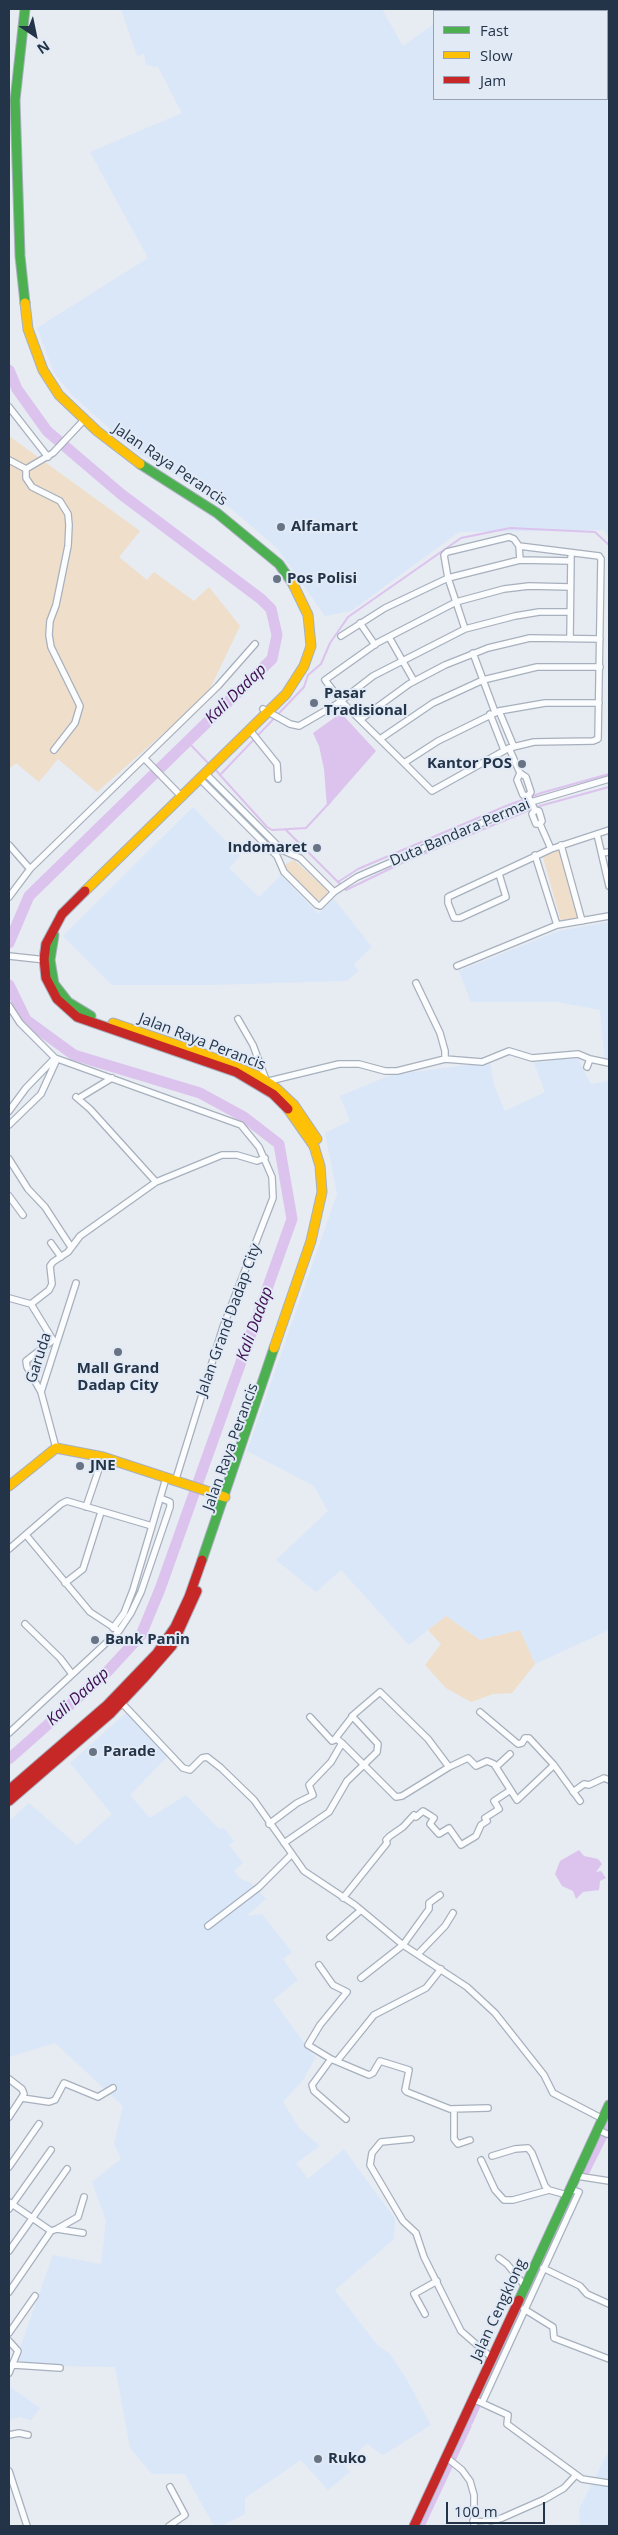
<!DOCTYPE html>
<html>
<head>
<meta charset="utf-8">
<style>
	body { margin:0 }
	#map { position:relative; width:618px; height:2535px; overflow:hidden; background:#e7ebf2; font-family:"Open Sans",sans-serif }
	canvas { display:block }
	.frame { position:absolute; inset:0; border:10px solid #233449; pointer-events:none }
	.legend { position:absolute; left:433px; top:10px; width:175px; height:90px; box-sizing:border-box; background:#e2eaf6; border:1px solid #96a1b1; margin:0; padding:6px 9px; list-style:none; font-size:15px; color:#233449 }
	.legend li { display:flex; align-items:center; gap:10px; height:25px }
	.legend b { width:25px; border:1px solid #96a1b1 }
	.north { position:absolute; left:10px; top:10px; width:50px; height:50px; -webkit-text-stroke:4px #e2eaf6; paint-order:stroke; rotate:146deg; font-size:14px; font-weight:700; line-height:20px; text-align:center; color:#233449 }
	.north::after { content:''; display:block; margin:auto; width:18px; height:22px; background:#233449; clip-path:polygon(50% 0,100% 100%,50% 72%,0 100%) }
	.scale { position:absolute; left:446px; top:2502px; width:99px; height:22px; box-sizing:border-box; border:2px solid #233449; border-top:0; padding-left:6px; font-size:15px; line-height:18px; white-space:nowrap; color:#233449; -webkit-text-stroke:4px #e2eaf6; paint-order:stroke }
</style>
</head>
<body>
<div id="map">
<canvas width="618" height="2535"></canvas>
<div class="frame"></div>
<ul class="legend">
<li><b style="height:6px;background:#4caf50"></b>Fast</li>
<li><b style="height:6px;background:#ffc107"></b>Slow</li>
<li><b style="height:6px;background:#c62828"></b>Jam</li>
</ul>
<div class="north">N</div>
<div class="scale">100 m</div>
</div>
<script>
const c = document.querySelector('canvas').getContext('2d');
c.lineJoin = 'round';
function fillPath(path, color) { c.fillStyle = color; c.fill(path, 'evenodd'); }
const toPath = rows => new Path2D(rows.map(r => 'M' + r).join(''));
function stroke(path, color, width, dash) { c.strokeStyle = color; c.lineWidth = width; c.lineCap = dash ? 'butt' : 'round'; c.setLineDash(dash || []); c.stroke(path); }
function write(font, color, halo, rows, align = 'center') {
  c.font = font + ' "Open Sans",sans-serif'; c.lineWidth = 4; c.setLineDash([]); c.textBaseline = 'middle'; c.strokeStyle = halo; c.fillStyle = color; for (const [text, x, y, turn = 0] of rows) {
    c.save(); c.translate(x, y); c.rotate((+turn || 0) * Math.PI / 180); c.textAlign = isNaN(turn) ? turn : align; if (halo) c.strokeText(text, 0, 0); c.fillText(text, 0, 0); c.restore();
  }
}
const built = toPath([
	[121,9,382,9,403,46,434,24,434,99,607,99,607,11,454,11,459,9,609,9,609,539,604,530,459,532,351,611,325,616,277,548,230,508,134,450,72,395,54,373,37,328,148,258,90,152,182,113,158,67,146,65,144,54,137,56],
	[193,807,240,856,229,868,259,897,281,875,318,914,334,899,372,947,354,964,358,971,347,981,209,985,112,985,63,936],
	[609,922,609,1063,605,1064,600,1010,556,1002,471,1002,459,971,559,931],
	[577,1057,591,1084,609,1081,609,1630,535,1664,520,1630,480,1640,446,1616,409,1645,341,1570,316,1592,276,1560,328,1511,314,1486,247,1451,337,1194,325,1133,350,1121,340,1096,391,1075,490,1062,494,1085,505,1111,545,1092,534,1063],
	[127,1712,168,1756,130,1795,150,1818,186,1795,219,1829,224,1828,234,1841,229,1845,243,1863,234,1871,241,1879,251,1883,266,1899,246,1916,262,1914,292,1952,283,1959,298,1980,273,2000,315,2058,304,2079,283,2102,299,2128,320,2146,296,2163,308,2179,344,2149,395,2219,394,2239,335,2290,378,2346,389,2353,406,2378,431,2425,383,2455,367,2444,344,2464,350,2472,328,2490,301,2460,245,2498,245,2514,221,2526,214,2526,185,2474,152,2474,130,2448,115,2367,49,2366,15,2362,53,2255,101,2264,106,2221,92,2182,121,2159,114,2144,123,2106,55,2043,9,2057,9,1821,29,1803,77,1845,112,1814,70,1763],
	[9,2386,40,2408,31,2420,20,2417,9,2420],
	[609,2450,609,2526,580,2526,579,2509]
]);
const green = toPath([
	[9,436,140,531,119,557,147,580,154,572,194,601,209,587,240,626,207,695,97,792,58,759,39,782,16,763,9,769],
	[559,849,578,918,561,921,542,854],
	[294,860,327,890,327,895,323,900,317,900,286,869,286,864],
	[446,1616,480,1640,520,1630,535,1664,512,1693,493,1694,471,1702,446,1688,425,1665,441,1644,428,1630]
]);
const water = toPath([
	[341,713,376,751,327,807,324,769,319,746,313,733],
	[579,1850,584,1856,598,1859,602,1864,596,1872,601,1871,606,1878,600,1881,599,1890,583,1892,576,1899,573,1891,562,1886,555,1874,560,1861]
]);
const stream = toPath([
	[187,741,209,764],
	[215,769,220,775,304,687,308,675,321,664,330,643,348,617,461,538,510,528,595,532,609,545],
	[220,775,267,827,272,830,306,828,331,801],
	[536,807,609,787],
	[285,829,338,882,358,869,506,806,541,793,609,774],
	[338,882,346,890,404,862,532,809]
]);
const canal = toPath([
	[606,2131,609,2123],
	[584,2176,604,2136],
	[535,2275,552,2244],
	[470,2421,533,2281],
	[421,2526,468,2426]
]);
const river = toPath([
	[9,370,17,389,47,431,121,494,261,599,271,609,277,635,272,659,29,896,9,943],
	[9,985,26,1020,74,1055,200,1093,244,1117,279,1144,292,1219,160,1589,141,1635,107,1672,9,1759]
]);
const street = toPath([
	[9,407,48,457],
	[9,460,26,469],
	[26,469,26,478,32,487,60,501,68,514,69,525,68,546,56,605,50,621,49,635,51,647,80,706,75,723,54,750],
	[26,469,53,453,84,420],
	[519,546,520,560],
	[360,623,375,645],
	[465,629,456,602,504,589,529,586,570,587],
	[341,636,385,608,448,578,456,602,377,643,325,680,341,701,404,763,438,741,499,711,545,703,599,703],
	[389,637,414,681],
	[570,638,571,557],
	[473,653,495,712],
	[263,709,290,724,299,726,337,704,373,676,465,629,515,616,539,612,570,612],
	[499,711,514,747],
	[490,714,504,750],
	[361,719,409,684,445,665,488,648,530,638,600,639],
	[249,729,277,764,278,779],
	[380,739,433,703,483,680,537,667,600,667],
	[144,758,181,796],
	[404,763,432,791,509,748],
	[205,773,282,850,300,858,334,892],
	[520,773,517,780,523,795,528,796,535,810,532,814,536,824,540,824],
	[199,778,277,856,284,872,317,905,320,906,334,892,357,877,426,847,531,802,609,779],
	[528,796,531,792,526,777,520,773,509,748,534,742,593,741,598,739,601,559,599,556,519,546,514,539,509,537,447,552,444,555,448,578,520,560,571,561],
	[535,810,539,811,542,821,540,824,551,849],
	[597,834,609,886],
	[9,845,30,869,9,897],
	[561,845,582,921],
	[602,853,609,852],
	[535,855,557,925],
	[30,869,218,686,255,644],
	[499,874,506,897,460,918,454,918,448,903,448,897,551,849,609,830],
	[9,956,46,960],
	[457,966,557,925,609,916],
	[416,983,440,1033,445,1051,445,1059],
	[9,1006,20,1023,55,1058,241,1125,259,1147,272,1177,273,1198,223,1327,175,1482],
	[238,1019,253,1045,266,1080],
	[587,1067,590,1059,609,1063],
	[265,1082,339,1064,359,1064,385,1071,397,1071,445,1059,482,1062,509,1051,532,1058,578,1054,590,1059],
	[76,1097,90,1109,156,1182],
	[79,1098,112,1078],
	[9,1111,26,1088,55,1058],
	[9,1125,41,1094,57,1059],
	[9,1159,28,1189,45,1207,71,1247],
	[9,1196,23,1215],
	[51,1243,61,1257],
	[9,1298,31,1304,53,1340,26,1361,27,1367,41,1392],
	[31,1304,49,1290,52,1284,50,1266,53,1262,68,1252,80,1236,156,1182,222,1155,237,1155,257,1161,265,1158],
	[56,1448,41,1392,76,1283],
	[86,1507,103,1457],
	[26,1535,90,1612,119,1631],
	[9,1549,61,1504,67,1501,152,1526,166,1478],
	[65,1583,83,1569,101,1512],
	[25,1624,60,1658,72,1674],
	[113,1628,124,1613,133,1590,152,1526],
	[120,1701,183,1768,190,1770,202,1758,207,1757,221,1768,254,1800,304,1871,355,1905,403,1945,467,1987,495,2013,544,2075,553,2093,603,2119],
	[480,1712,518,1744,522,1743,525,1738,529,1738,554,1765,580,1801],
	[310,1717,332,1741,337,1739,342,1743,396,1797,402,1796,449,1767,468,1758,476,1766,487,1761,494,1764,517,1800,554,1765],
	[9,1733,119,1631,131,1613,141,1592,170,1507,170,1502,160,1498],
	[335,1739,352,1717],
	[496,1767,510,1754],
	[573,1792,584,1784,589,1785,604,1778,609,1780],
	[269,1824,297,1803,313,1795,309,1785,331,1762,342,1743],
	[284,1843,329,1812,347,1781,377,1752,378,1744,352,1716,380,1692,428,1739,449,1767],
	[343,1898,387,1843,386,1840,390,1836,403,1827,414,1815,416,1817,423,1811,431,1816,434,1818,430,1824,439,1834,449,1828,461,1845,476,1836,481,1825,487,1821,485,1818,499,1809,494,1801,509,1791],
	[208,1926,259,1887,292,1854],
	[330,1937,361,1910],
	[418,1954,445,1926,453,1913],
	[319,1965,333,1985,347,1992,320,2025,308,2045,331,2059,369,2075,373,2073,380,2061,409,2070,405,2090,407,2092,450,2109,488,2108],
	[361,1978,403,1945,429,1909,429,1903,440,1895],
	[331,2059,312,2085,314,2091,346,2119],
	[337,2061,374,2015,426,1988,441,1969],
	[9,2079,22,2089,24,2094,9,2117],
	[22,2098,49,2102,55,2100,64,2083,98,2097,113,2088],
	[454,2110,454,2139,458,2144,470,2140],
	[598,2130,607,2134],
	[411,2139,381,2142,372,2153,370,2165,403,2221,416,2233,424,2257,461,2331,492,2358],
	[492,2156,515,2149,528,2148,532,2153,545,2186,549,2190,567,2195],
	[481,2160,495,2190,504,2200,513,2200,549,2190],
	[9,2167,39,2124],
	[577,2176,609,2181],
	[9,2202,51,2231],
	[9,2209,51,2150],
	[57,2229,78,2217,84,2197],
	[9,2251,67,2169],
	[499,2258,507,2264,525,2286],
	[543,2268,580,2286,587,2294,609,2304],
	[9,2292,51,2231,57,2229,83,2233],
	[524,2309,553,2327,554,2338,609,2359],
	[425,2314,414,2294,437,2281],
	[9,2333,35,2296],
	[9,2341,18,2351,9,2373],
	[14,2365,60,2368],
	[473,2399,508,2415,507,2424,582,2479,608,2483],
	[482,2403,578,2194,579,2192,570,2189],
	[9,2435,19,2433,28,2435],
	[446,2457,462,2470,470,2481,474,2495,474,2526],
	[9,2471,27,2526],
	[473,2521,487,2522,502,2518,545,2499,564,2488,576,2475],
	[169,2526,185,2515,170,2487]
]);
const fast = toPath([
	[25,9,15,100,20,256,25,303],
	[140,464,217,513,279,564,293,584],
	[54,935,50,960,54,984,68,1002,91,1016],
	[202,1560,274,1348],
	[519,2300,609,2105]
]);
const slow = toPath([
	[25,303,28,329,43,370,59,395,97,431,140,464],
	[85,891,286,694,304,666,311,646,308,615,293,584],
	[113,1023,204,1054,258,1076,276,1088,294,1105,317,1139],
	[274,1348,311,1241,322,1192,320,1166,314,1146,288,1109],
	[9,1486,56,1448,103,1457,225,1497]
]);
const jam = toPath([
	[85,891,62,914,46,944,44,959,46,978,57,999,77,1017,236,1072,273,1094,288,1109],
	[9,1790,106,1706,157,1653,175,1627,189,1597,202,1560],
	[9,1801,111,1713,144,1678,172,1646,197,1591],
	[414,2526,519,2300]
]);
const markers = [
	[281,527,5,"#687484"],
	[277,579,5,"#687484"],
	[314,703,5,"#687484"],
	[522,764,5,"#687484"],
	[317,848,5,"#687484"],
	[118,1352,5,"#687484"],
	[80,1466,5,"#687484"],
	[95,1640,5,"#687484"],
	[93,1752,5,"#687484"],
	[318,2459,5,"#687484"]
];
const streetNames = [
	["Jalan Raya Perancis",170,465,34],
	["Duta Bandara Permai",460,833,-23],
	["Jalan Raya Perancis",202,1042,21],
	["Jalan Grand Dadap City",229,1320,-70],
	["Garuda",39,1358,-72],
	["Jalan Raya Perancis",231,1447,-70],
	["Jalan Cengklong",499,2310,-65]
];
const poiNames = [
	["Alfamart",291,527],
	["Pos Polisi",287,579],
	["Pasar",324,694],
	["Tradisional",324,711],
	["Kantor POS",512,764,"right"],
	["Indomaret",307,848,"right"],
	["Mall Grand",118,1369,"center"],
	["Dadap City",118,1386,"center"],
	["JNE",90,1466],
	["Bank Panin",105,1640],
	["Parade",103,1752],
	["Ruko",328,2459]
];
const waterNames = [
	["Kali Dadap",236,694,-44],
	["Kali Dadap",255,1324,-70],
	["Kali Dadap",78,1697,-42]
];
fillPath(built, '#dae7f8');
fillPath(green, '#efdec9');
fillPath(water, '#dcc3ee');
stroke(stream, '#dcc3ee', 2);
stroke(canal, '#dcc3ee', 7);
stroke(river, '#dcc3ee', 11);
stroke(street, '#a7b0bd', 8);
stroke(fast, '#a7b0bd', 11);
stroke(slow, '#a7b0bd', 11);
stroke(jam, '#a7b0bd', 11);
stroke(street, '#fbfcfd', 5.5);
stroke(fast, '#4caf50', 9);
stroke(slow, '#ffc107', 9);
stroke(jam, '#c62828', 9);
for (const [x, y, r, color] of markers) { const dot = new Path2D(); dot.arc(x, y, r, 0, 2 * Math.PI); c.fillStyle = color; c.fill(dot); stroke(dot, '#e2eaf6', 2); }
write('15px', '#233449', '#e2eaf6', streetNames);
write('bold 15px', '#233449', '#e2eaf6', poiNames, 'left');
write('italic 16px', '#3f0d52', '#e2eaf6', waterNames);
</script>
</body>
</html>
